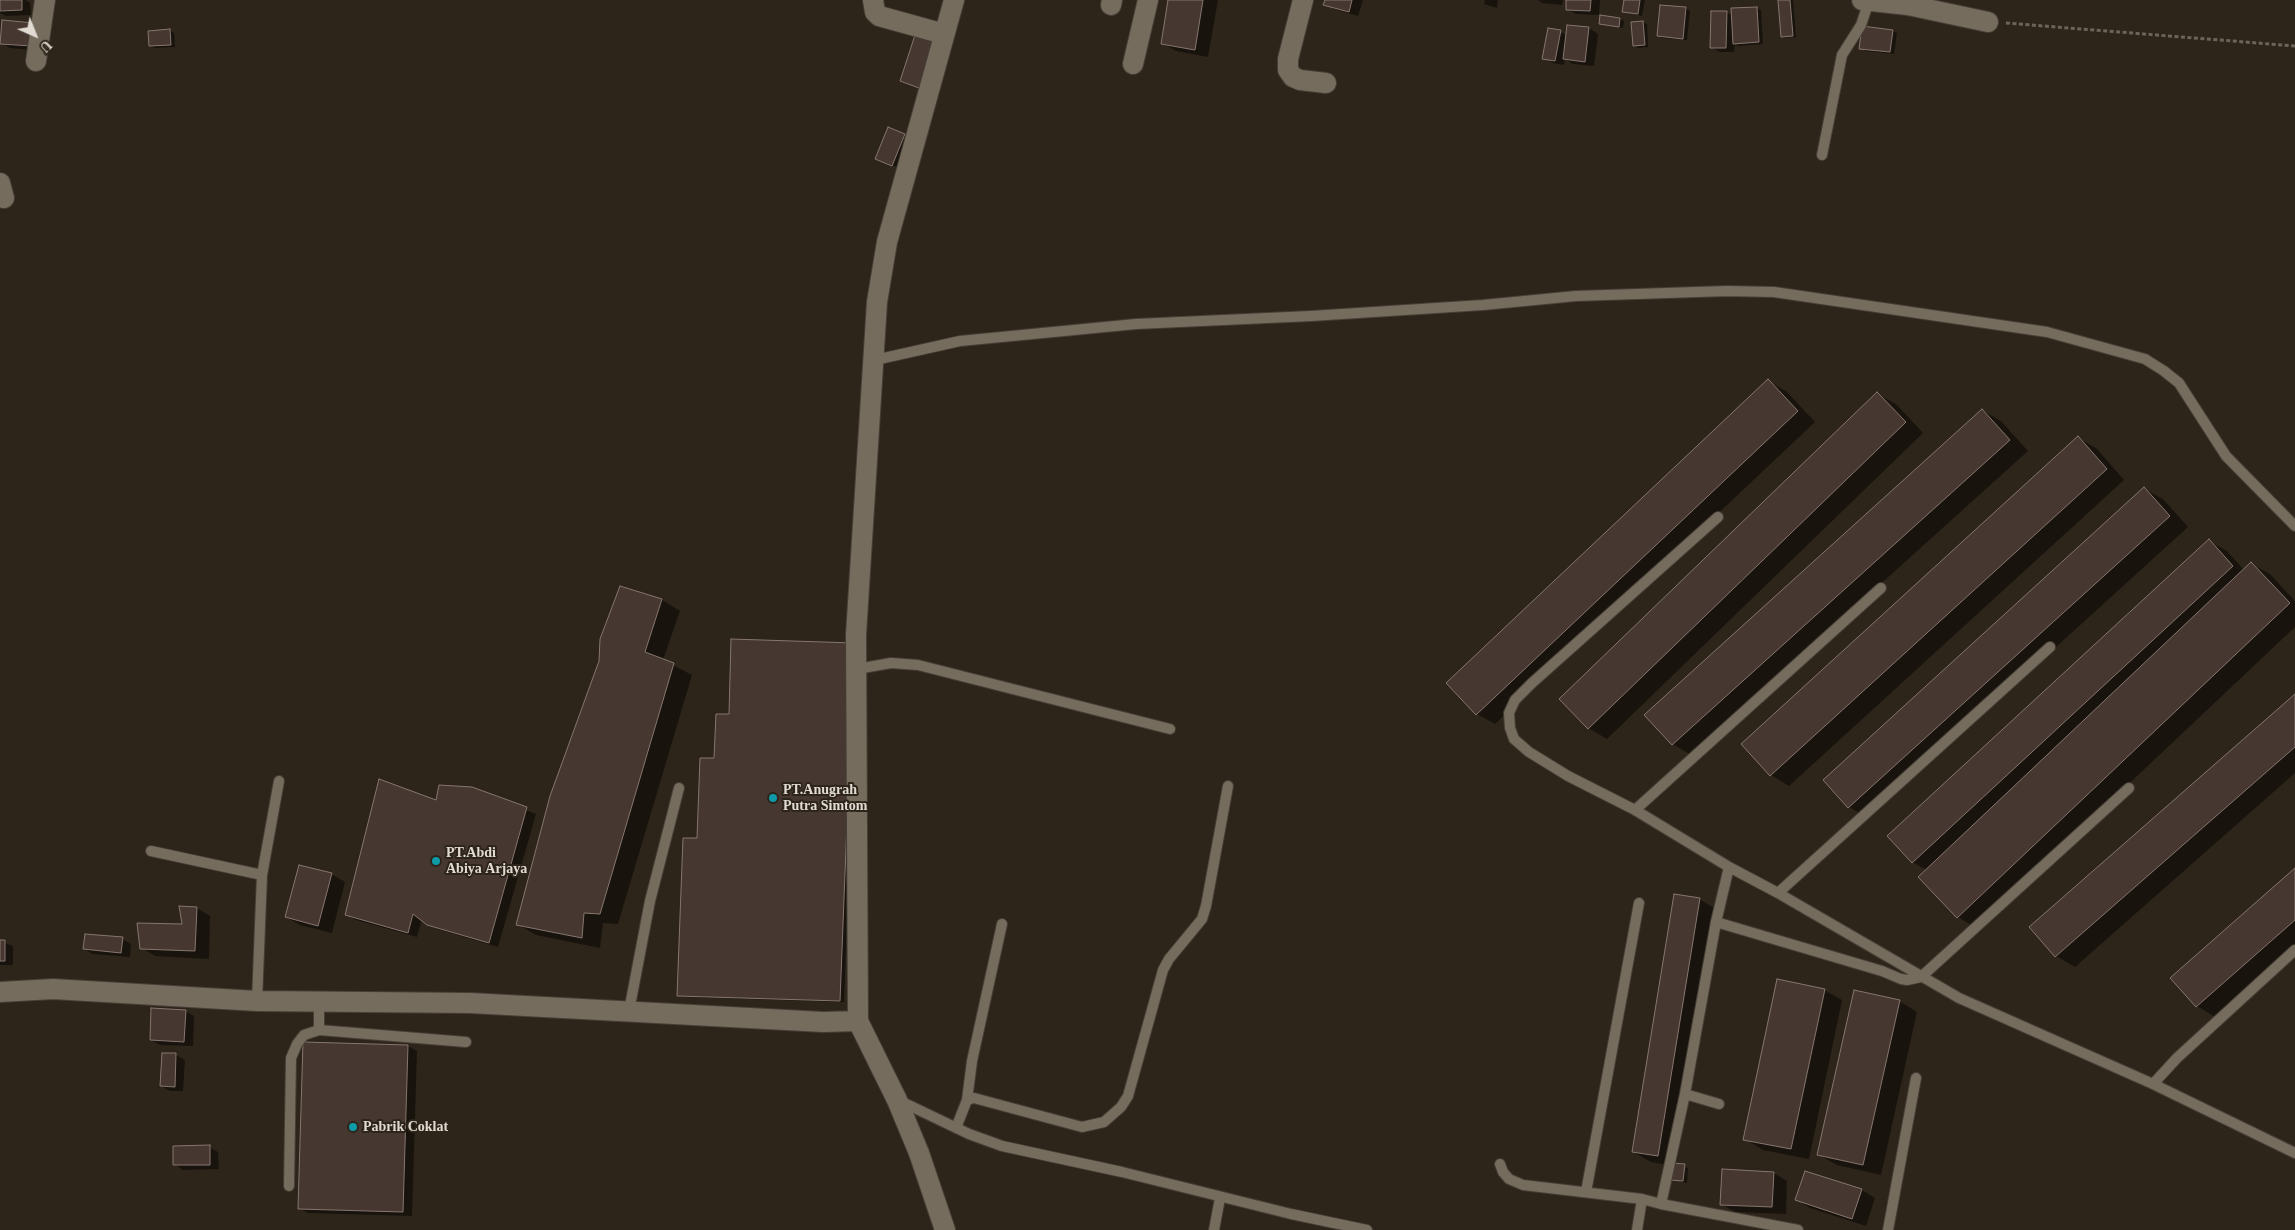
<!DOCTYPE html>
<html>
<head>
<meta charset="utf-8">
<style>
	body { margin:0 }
	#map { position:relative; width:2295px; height:1230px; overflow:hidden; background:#2d2519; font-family:Georgia,serif }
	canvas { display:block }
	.north { position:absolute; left:10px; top:10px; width:50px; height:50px; -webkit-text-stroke:4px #2d2519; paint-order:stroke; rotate:136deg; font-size:14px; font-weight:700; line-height:20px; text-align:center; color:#e1dbd4 }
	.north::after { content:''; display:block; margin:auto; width:18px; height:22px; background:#e1dbd4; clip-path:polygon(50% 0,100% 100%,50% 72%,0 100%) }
</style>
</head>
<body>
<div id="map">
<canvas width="2295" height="1230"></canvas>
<div class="north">U</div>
</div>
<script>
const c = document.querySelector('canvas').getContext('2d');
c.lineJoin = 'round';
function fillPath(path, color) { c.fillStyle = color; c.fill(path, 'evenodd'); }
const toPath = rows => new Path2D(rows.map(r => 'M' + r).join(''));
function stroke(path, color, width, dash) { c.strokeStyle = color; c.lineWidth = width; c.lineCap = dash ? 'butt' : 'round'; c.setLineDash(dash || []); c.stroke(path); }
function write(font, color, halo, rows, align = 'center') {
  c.font = font + ' Georgia,serif'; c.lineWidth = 4; c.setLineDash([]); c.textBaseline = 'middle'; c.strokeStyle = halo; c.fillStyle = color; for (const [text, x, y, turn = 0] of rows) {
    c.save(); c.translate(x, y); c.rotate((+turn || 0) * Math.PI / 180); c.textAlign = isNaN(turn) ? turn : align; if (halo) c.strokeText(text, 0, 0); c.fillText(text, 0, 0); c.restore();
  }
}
const shadow = toPath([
	[0,0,25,0,30,3,31,15,6,16,0,13],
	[1170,0,1218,0,1208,57,1176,51,1162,43],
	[1326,0,1363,0,1358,16,1334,9,1325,4],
	[1485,0,1498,0,1497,8,1484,4],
	[1538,0,1563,0,1562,5,1542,3],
	[1567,0,1600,0,1599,15,1576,14,1567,9],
	[1625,0,1645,0,1642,16,1623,11],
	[1779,0,1793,0,1796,37,1786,38,1782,36],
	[1661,6,1686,8,1690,11,1687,40,1662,38,1658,36],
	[1757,8,1761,10,1763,44,1738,46,1735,44,1734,52,1720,52,1711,47,1726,12,1732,15,1732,9],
	[1620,19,1624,21,1623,28,1600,23],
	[3,21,41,51,10,48,1,43],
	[1642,22,1647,24,1648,47,1638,48,1634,45],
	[1589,28,1598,34,1594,66,1573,64,1565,59,1564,65,1553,63,1544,58,1560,32,1567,35],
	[170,31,174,33,175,47,155,48,151,46],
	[1893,31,1897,33,1894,54,1865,51,1861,48],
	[889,128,909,137,897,167,880,160],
	[1768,381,1786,391,1815,422,1495,724,1477,714],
	[1877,394,1896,404,1923,433,1607,739,1588,728],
	[1983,411,2001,421,2028,451,1691,755,1673,744],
	[2078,438,2096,448,2124,480,1789,786,1771,775],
	[2144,489,2163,499,2188,527,1868,818,1849,807,1824,780],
	[2209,541,2227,551,2244,570,2251,564,2270,574,2295,601,2295,627,1976,928,1958,917,1927,870,1912,862],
	[662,600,680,611,663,660,692,675,618,924,603,923,600,948,536,935,517,924],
	[857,647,844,1002,682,997,678,995,699,840,716,760,730,715],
	[2295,696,2295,773,2075,967,2056,956,2031,928],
	[471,789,536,814,498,947,437,929,422,919,417,937,356,920,347,915],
	[2295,870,2295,946,2215,1017,2197,1006],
	[331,874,345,882,332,933,300,925,286,917],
	[1699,899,1718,910,1676,1165,1688,1168,1687,1183,1672,1179,1673,1166,1651,1162,1633,1152],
	[197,908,210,916,209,959,155,956,142,948,184,926],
	[122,939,131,944,130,957,93,954,84,949],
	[0,941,13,946,13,965,0,965],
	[1824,990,1842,1000,1809,1159,1763,1150,1745,1139],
	[1899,1001,1917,1012,1881,1175,1837,1165,1819,1155],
	[185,1011,194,1016,193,1046,160,1045,151,1040],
	[408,1046,417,1051,412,1216,308,1213,299,1208],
	[163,1054,176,1055,185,1060,183,1091,170,1091,161,1086],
	[209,1147,218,1152,219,1169,183,1170,174,1164],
	[1774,1173,1787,1181,1786,1214,1735,1212,1721,1204],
	[1862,1190,1875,1198,1866,1226,1810,1208,1797,1200]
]);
const building = toPath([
	[0,0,22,0,22,10,0,11,0,0],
	[1168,0,1203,0,1195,50,1161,44,1168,0],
	[1325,0,1352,0,1349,12,1323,5,1325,0],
	[1566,0,1591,0,1590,11,1566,10,1566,0],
	[1624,0,1640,0,1638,14,1622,12,1624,0],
	[1778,0,1790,0,1793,36,1781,37,1778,0],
	[1660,5,1686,7,1683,39,1657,36,1660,5],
	[1757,7,1759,42,1733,44,1731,8,1757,7],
	[1711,11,1727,11,1726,48,1710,48,1711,11],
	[1600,15,1620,18,1619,27,1599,24,1600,15],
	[2,20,34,23,32,46,0,44,2,20],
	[1643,21,1645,45,1633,46,1631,22,1643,21],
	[1567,25,1589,27,1585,62,1563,59,1567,25],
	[1862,26,1893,30,1890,52,1859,49,1862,26],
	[1548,28,1561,30,1555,61,1542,59,1548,28],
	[170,29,171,45,149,46,148,31,170,29],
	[916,32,935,38,919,88,900,81,916,32],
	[888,127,905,134,892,166,875,159,888,127],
	[1768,379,1798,411,1476,715,1446,683,1768,379],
	[1877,392,1906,422,1588,729,1559,699,1877,392],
	[1982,409,2010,440,1672,745,1644,715,1982,409],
	[2078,436,2107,469,1770,776,1741,744,2078,436],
	[2144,487,2170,516,1848,808,1823,780,2144,487],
	[2209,539,2233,566,1912,863,1887,836,2209,539],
	[2251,562,2290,603,1957,918,1918,877,2251,562],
	[620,586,662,599,645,652,674,663,600,914,584,913,582,938,516,925,550,796,599,661,600,639,620,586],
	[731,639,854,643,840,1001,677,996,683,838,697,838,700,758,714,758,716,714,729,714,731,639],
	[2295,694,2295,747,2055,957,2029,927,2295,694],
	[379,779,436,800,439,785,472,787,527,807,489,943,427,925,413,914,408,933,345,915,379,779],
	[299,865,332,873,318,926,285,917,299,865],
	[2295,868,2295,920,2196,1007,2170,978,2295,868],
	[1674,894,1700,898,1658,1156,1632,1152,1674,894],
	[179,906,197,907,195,951,140,949,137,923,182,924,179,906],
	[85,934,123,937,121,953,83,949,85,934],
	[0,940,5,940,5,961,0,961,0,940],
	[1777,979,1825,989,1791,1149,1743,1140,1777,979],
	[1854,990,1900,1000,1863,1165,1817,1155,1854,990],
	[151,1008,186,1010,184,1042,150,1040,151,1008],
	[303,1042,408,1045,403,1212,298,1209,303,1042],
	[162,1053,176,1053,175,1087,160,1086,162,1053],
	[210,1145,210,1165,173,1165,173,1146,210,1145],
	[1672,1163,1685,1164,1683,1181,1670,1180,1672,1163],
	[1722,1169,1774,1172,1772,1207,1720,1205,1722,1169],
	[1805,1171,1862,1189,1852,1219,1795,1200,1805,1171]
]);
const path = toPath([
	[2006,23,2295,46]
]);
const lane = toPath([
	[1822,155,1842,55,1861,25,1869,1],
	[875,360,960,341,1136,324,1311,316,1483,305,1576,296,1727,291,1774,292,2047,332,2145,359,2164,371,2179,383,2226,456,2295,526],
	[857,669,891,663,918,665,1170,729],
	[1635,810,1881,588],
	[151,851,262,875],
	[1729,867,1778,893,1959,998,2153,1084,2295,1153],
	[1778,893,2050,647],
	[1716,922,1882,971,1901,979,1907,980,1921,977,2129,788],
	[257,1001,262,875,279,781],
	[319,1003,319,1030,466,1042],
	[629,1011,650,901,679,788],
	[2153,1084,2177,1058,2295,950],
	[1685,1094,1719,1104],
	[898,1100,969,1134,1002,1146,1122,1172,1291,1214,1367,1230],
	[967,1100,972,1061,1002,924],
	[956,1128,967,1100,974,1098,1082,1127,1104,1122,1121,1107,1128,1096,1163,970,1169,959,1202,919,1206,906,1228,786],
	[1500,1164,1503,1172,1509,1179,1523,1185,1642,1199,1637,1230],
	[289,1186,291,1058,297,1044,304,1035,319,1030],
	[1586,1192,1639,903],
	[1642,1199,1661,1204,1685,1094,1716,922,1729,867,1635,810,1568,776,1529,752,1514,739,1510,728,1509,713,1515,700,1532,683,1718,517],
	[1661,1204,1798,1230],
	[1214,1230,1220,1198],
	[1888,1230,1916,1078]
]);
const street = toPath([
	[873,0,875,12,879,16,944,34],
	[1303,0,1288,59,1288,70,1293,77,1300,80,1326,83],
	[1862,0,1908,5,1988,22],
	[1111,5,1112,0],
	[36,61,45,0],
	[1133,64,1148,0],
	[0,183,4,198],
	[0,992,53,989,257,1001,470,1003,823,1022,858,1021,856,635,877,302,887,242,954,0],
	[858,1021,897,1100,919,1153,945,1230]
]);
const markers = [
	[773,798,5,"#0f9aa8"],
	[436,861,5,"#0f9aa8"],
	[353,1127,5,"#0f9aa8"]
];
const poiNames = [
	["PT.Anugrah",783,790],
	["Putra Simtom",783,806],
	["PT.Abdi",446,853],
	["Abiya Arjaya",446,869],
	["Pabrik Coklat",363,1127]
];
fillPath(shadow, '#0007');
fillPath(building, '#463731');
stroke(building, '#877670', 1);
stroke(lane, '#463f36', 12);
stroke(street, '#463f36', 22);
stroke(path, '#6b6459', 3, [4, 2.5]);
stroke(lane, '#766c5e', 10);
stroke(street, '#766c5e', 20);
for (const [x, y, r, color] of markers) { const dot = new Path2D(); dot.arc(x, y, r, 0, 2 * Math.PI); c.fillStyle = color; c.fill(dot); stroke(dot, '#2d2519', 2); }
write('bold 14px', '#e1dbd4', '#2d2519', poiNames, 'left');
</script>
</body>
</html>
